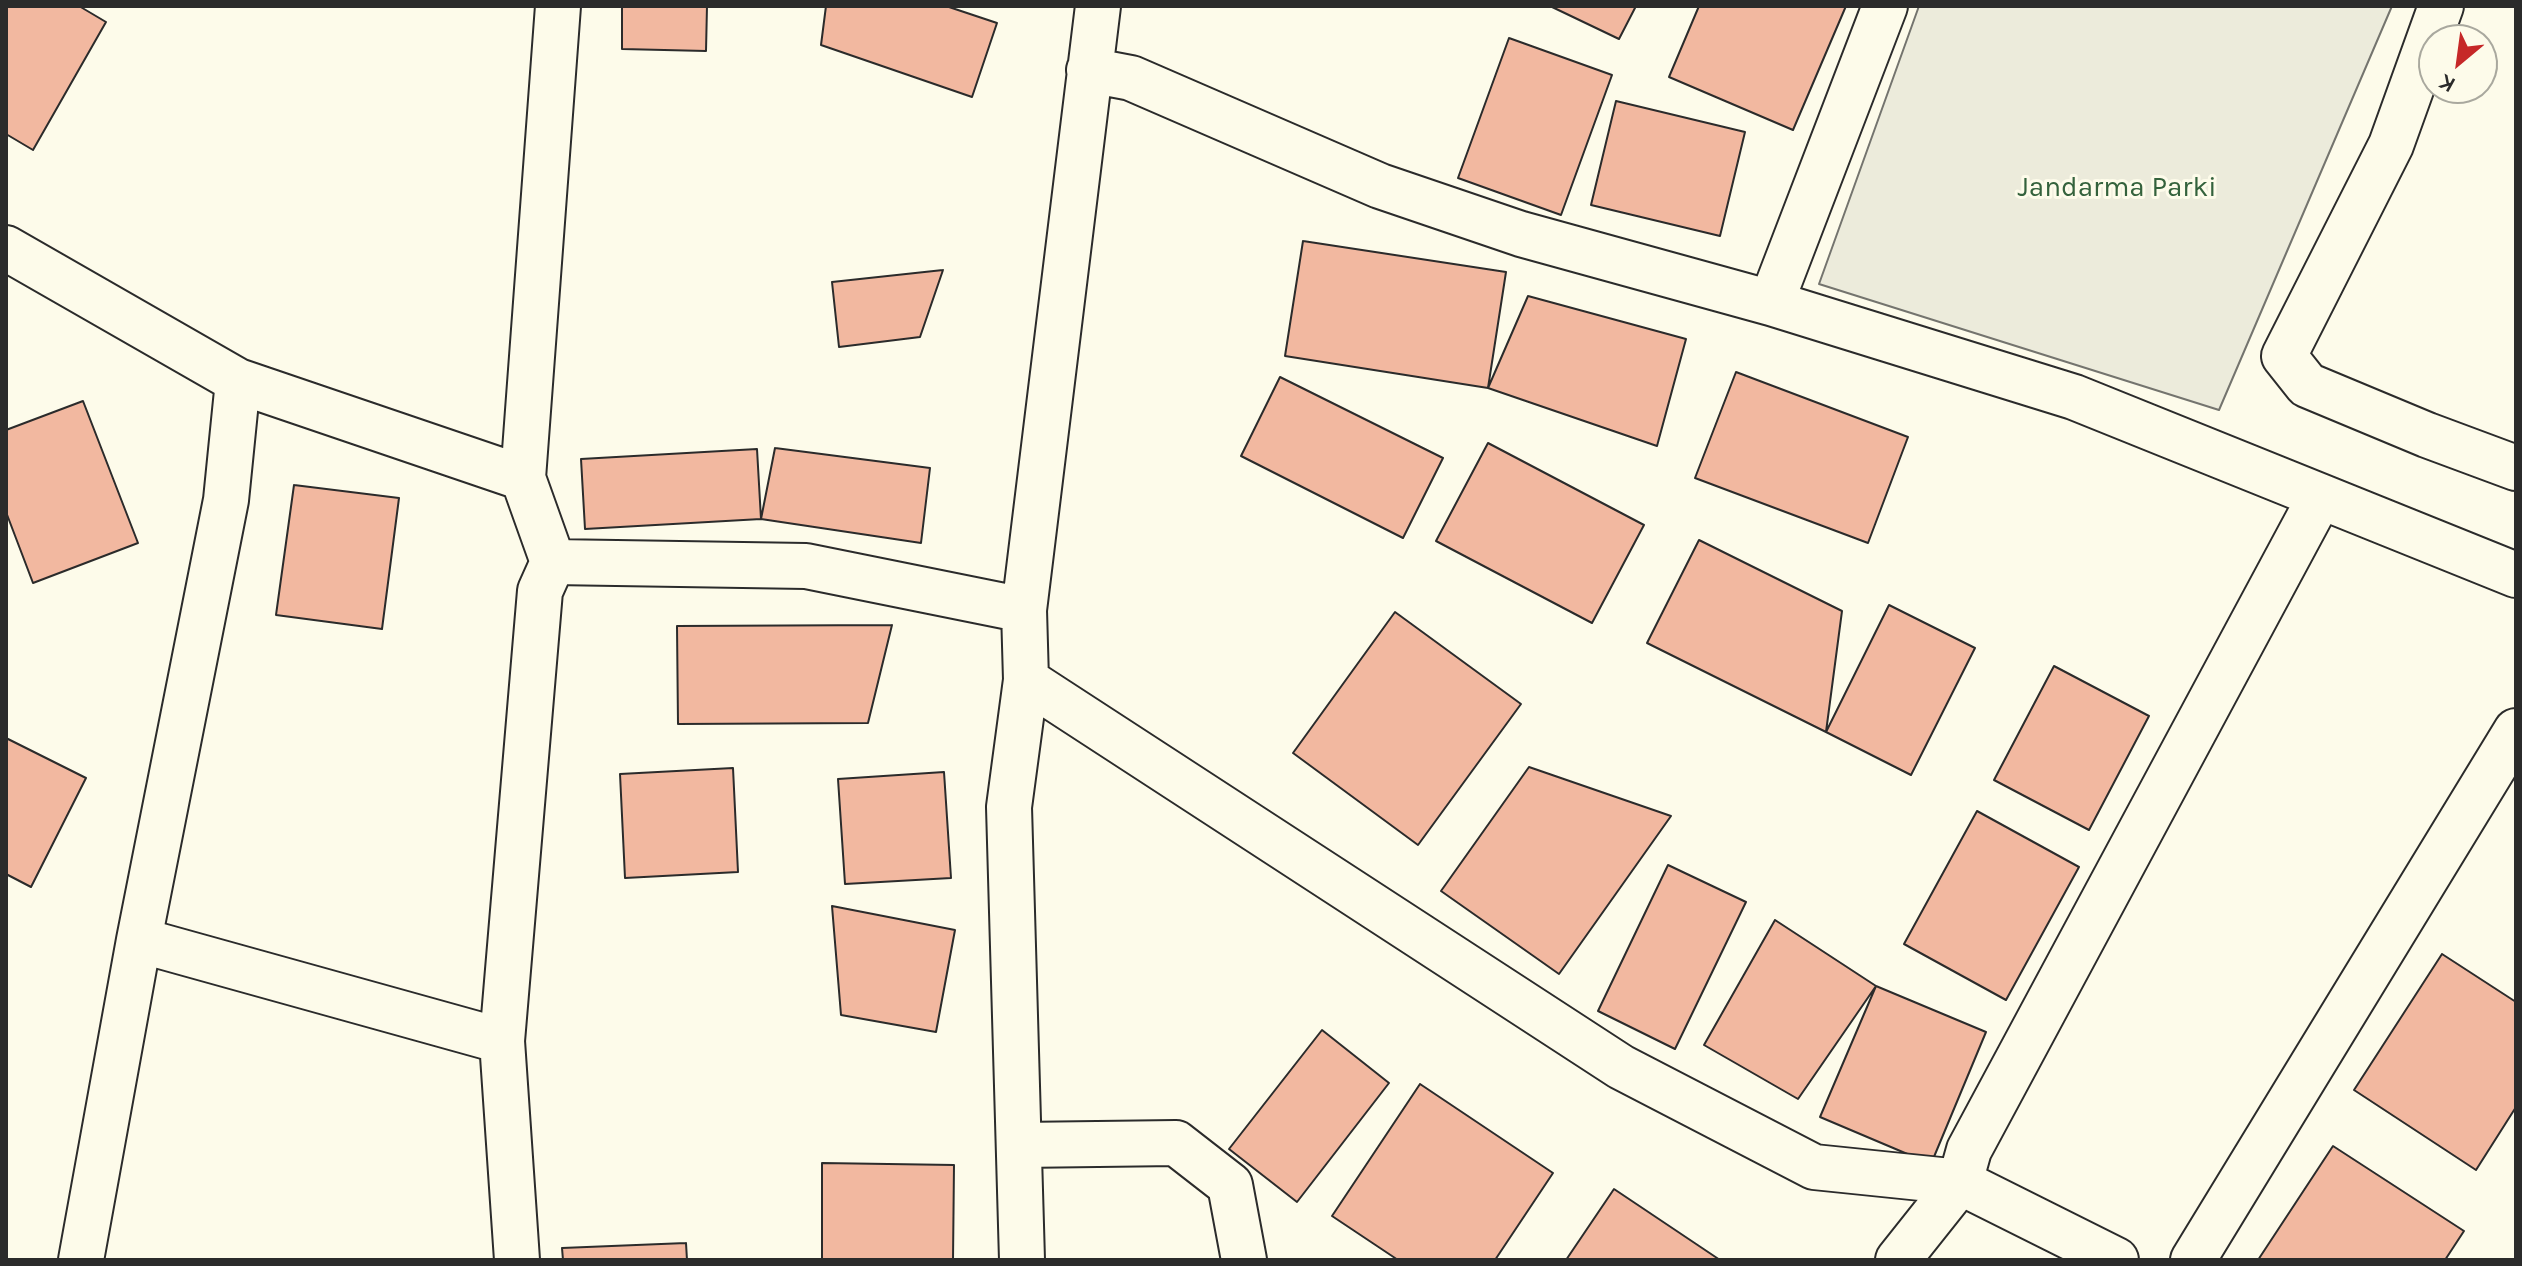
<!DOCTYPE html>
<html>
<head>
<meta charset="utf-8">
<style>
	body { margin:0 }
	#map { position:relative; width:2522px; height:1266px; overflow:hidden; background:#fdfbea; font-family:Karla,sans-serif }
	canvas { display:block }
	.frame { position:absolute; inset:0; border:8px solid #2b2b2b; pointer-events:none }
	.north { position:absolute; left:2418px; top:24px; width:80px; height:80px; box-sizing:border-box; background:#fdfbea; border:2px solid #a9a89e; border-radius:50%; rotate:209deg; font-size:22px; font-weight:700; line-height:32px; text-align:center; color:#2b2b2b }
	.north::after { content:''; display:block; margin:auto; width:28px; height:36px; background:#c62828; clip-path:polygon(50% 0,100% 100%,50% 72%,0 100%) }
</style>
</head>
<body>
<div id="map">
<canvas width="2522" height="1266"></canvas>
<div class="frame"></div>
<div class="north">K</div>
</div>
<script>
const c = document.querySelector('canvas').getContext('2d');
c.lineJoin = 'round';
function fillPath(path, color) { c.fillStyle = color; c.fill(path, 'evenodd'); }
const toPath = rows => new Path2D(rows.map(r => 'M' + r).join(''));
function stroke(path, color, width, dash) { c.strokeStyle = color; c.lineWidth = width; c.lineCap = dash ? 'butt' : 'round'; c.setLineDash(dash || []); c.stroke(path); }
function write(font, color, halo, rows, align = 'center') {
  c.font = font + ' Karla,sans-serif'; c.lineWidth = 6; c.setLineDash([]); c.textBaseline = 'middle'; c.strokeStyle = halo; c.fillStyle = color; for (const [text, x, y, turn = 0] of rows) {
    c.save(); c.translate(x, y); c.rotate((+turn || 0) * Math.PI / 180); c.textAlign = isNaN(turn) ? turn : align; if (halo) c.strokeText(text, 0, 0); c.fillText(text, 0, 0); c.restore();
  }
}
const green = toPath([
	[1919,6,2392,6,2219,410,1819,284,1919,6]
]);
const building = toPath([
	[6,6,79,6,106,22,33,150,6,134,6,6],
	[622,6,707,6,706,51,622,49,622,6],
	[826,6,946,6,997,23,972,97,821,45,826,6],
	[1550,6,1636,6,1619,39,1550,6],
	[1699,6,1846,6,1793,130,1669,77,1699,6],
	[1509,38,1612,75,1561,215,1458,178,1509,38],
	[1616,101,1745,132,1720,236,1591,205,1616,101],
	[1303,241,1506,272,1488,388,1285,356,1303,241],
	[943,270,920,337,839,347,832,282,943,270],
	[1528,296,1686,339,1657,446,1488,388,1528,296],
	[1736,372,1908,437,1868,543,1695,478,1736,372],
	[1280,377,1443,458,1403,538,1241,456,1280,377],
	[83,401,138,543,33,583,6,512,6,430,83,401],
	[1488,443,1644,525,1592,623,1436,541,1488,443],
	[775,448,930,468,921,543,761,519,775,448],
	[757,449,761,519,585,529,581,459,757,449],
	[294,485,399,498,382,629,276,615,294,485],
	[1699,540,1842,611,1826,732,1647,643,1699,540],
	[1889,605,1975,648,1911,775,1826,732,1889,605],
	[1395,612,1521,704,1418,845,1293,753,1395,612],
	[892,625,868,723,678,724,677,626,892,625],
	[2054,666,2149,716,2089,830,1994,780,2054,666],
	[6,738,86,778,31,887,6,874,6,738],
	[1529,767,1671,816,1559,974,1441,891,1529,767],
	[733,768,738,872,625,878,620,774,733,768],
	[944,772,951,878,845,884,838,779,944,772],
	[1977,811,2079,867,2006,1000,1904,944,1977,811],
	[1668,865,1746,902,1675,1049,1598,1011,1668,865],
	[832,906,955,930,936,1032,841,1015,832,906],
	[1775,920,1876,986,1798,1099,1704,1045,1775,920],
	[2442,954,2516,1002,2516,1107,2476,1170,2354,1090,2442,954],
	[1876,986,1986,1032,1931,1164,1820,1117,1876,986],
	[1322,1030,1389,1083,1297,1202,1229,1149,1322,1030],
	[1420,1084,1553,1173,1495,1260,1398,1260,1332,1216,1420,1084],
	[2333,1146,2464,1231,2445,1260,2258,1260,2333,1146],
	[822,1163,954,1165,953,1260,822,1260,822,1163],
	[1614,1189,1720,1260,1566,1260,1614,1189],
	[686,1243,687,1260,563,1260,562,1248,686,1243]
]);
const minor = toPath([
	[2441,6,2391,145,2284,356,2307,385,2427,435,2516,468],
	[1089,70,1131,78,1380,186,1521,234,1771,303,2074,397,2516,575],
	[6,248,238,381,523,478],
	[1771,303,1885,6],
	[553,562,806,566,1024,610],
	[1026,680,1621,1067,1814,1167,1960,1182,2116,1260],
	[139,940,502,1041],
	[1019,1145,1176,1143,1230,1185,1244,1260],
	[81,1260,139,940,226,500,238,381],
	[517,1260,502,1041,540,591,553,562,523,478,558,6],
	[1022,1260,1009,807,1026,680,1024,610,1098,6],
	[1898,1260,1960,1182,1969,1150,2320,497],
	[2193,1260,2516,731]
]);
const parkNames = [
	["Jandarma Parki",2117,188]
];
fillPath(green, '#ecebdb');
stroke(green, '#74746e', 2);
fillPath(building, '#f2b8a0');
stroke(building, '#2b2b2b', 2);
stroke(minor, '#2b2b2b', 48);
stroke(minor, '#fdfbea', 44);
write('28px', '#34623c', '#fdfbea', parkNames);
</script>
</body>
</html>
